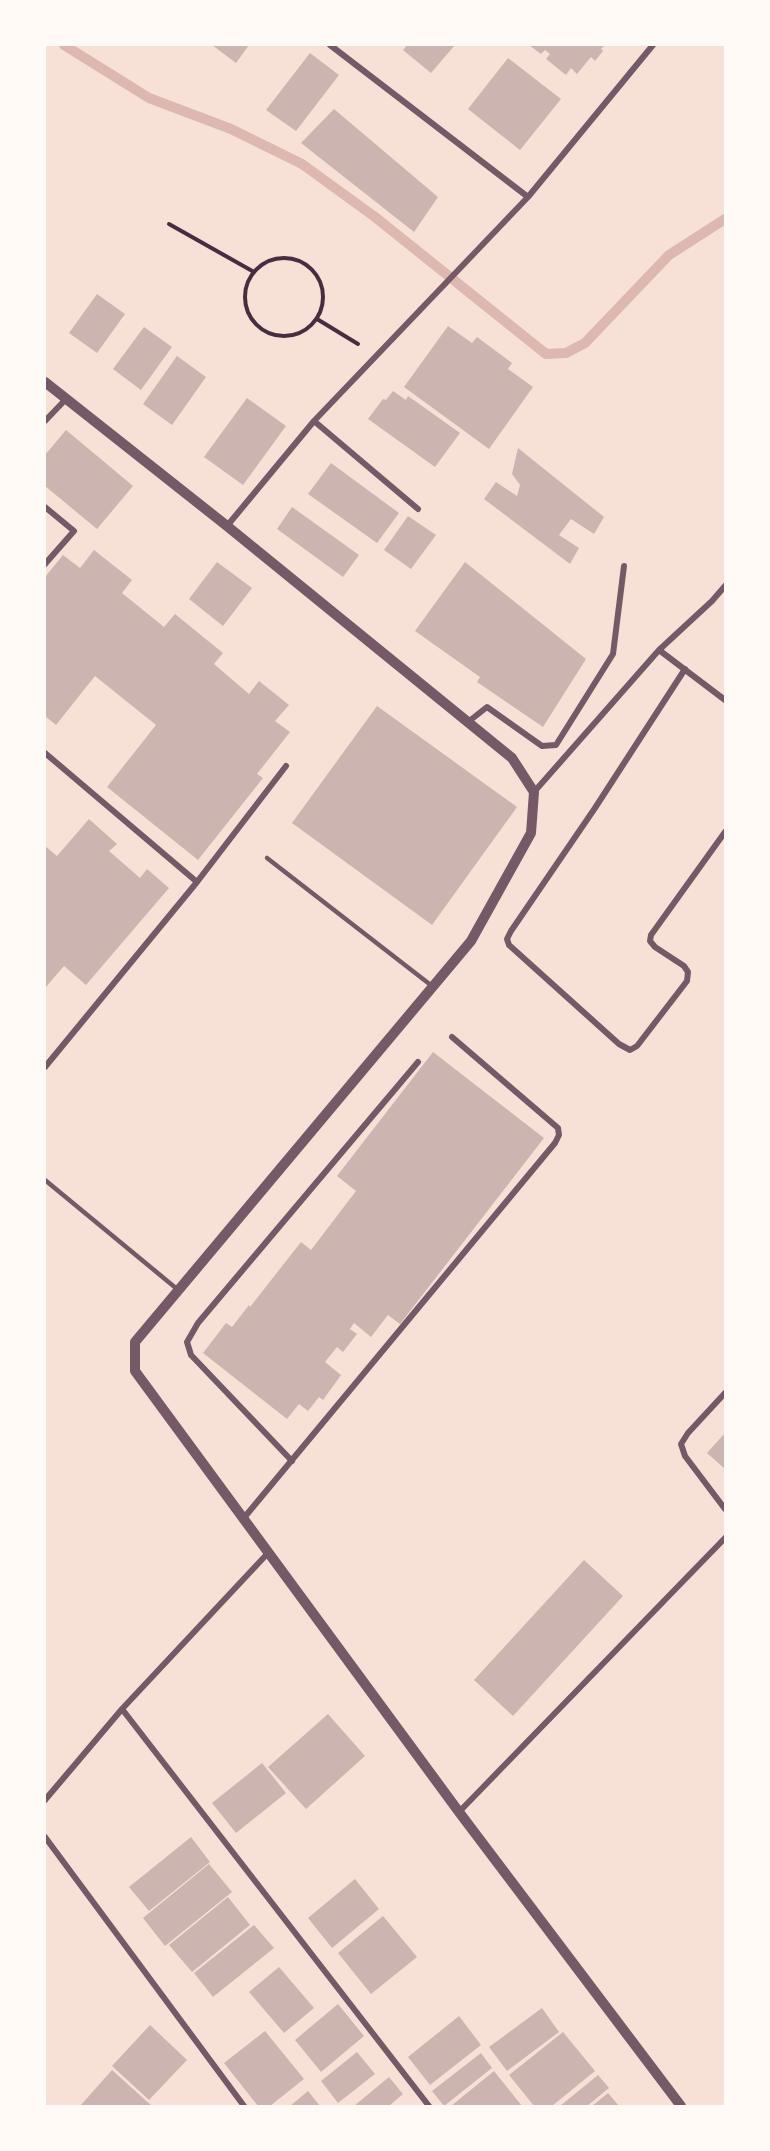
<!DOCTYPE html>
<html>
<head>
<meta charset="utf-8">
<style>
	body { margin:0 }
	#map { position:relative; width:770px; height:2151px; overflow:hidden; background:#f7e1d7; font-family:"Fira Sans",sans-serif }
	canvas { display:block }
	.frame { position:absolute; inset:0; border:46px solid #fffaf5; pointer-events:none }
</style>
</head>
<body>
<div id="map">
<canvas width="770" height="2151"></canvas>
<div class="frame"></div>
</div>
<script>
const c = document.querySelector('canvas').getContext('2d');
c.lineJoin = 'round';
const toPath = rows => new Path2D(rows.map(r => 'M' + r).join(''));
function stroke(path, color, width, dash) { c.strokeStyle = color; c.lineWidth = width; c.lineCap = dash ? 'butt' : 'round'; c.setLineDash(dash || []); c.stroke(path); }
function fillPath(path, color) { c.fillStyle = color; c.fill(path, 'evenodd'); }
const stream = toPath([
	[64,45,149,98,231,129,302,164,375,217,546,354,566,353,585,343,669,255,725,219]
]);
const building = toPath([
	[212,45,249,45,236,63],
	[407,45,455,45,431,73,403,50],
	[529,45,605,45,601,49,603,51,595,61,591,57,577,74,571,68,566,75,546,59,550,54,545,50,541,54],
	[310,53,339,75,296,131,266,110],
	[508,58,561,99,520,150,468,109],
	[334,109,438,197,414,232,301,143],
	[97,294,125,314,97,353,69,333],
	[448,326,472,343,477,337,512,363,508,369,533,387,489,449,404,387],
	[144,327,172,347,141,390,113,369],
	[177,356,206,377,172,425,143,404],
	[393,391,406,400,408,396,460,433,435,467,368,419,383,399,386,400],
	[247,398,286,426,243,485,204,457],
	[66,430,133,486,97,529,45,486,45,455],
	[518,448,604,517,594,534,571,519,559,535,579,548,570,564,484,499,496,482,517,496,520,485,512,474],
	[331,463,399,513,377,543,308,494],
	[292,507,359,555,343,577,277,529],
	[408,516,436,535,411,569,384,550],
	[94,550,132,580,122,593,164,627,175,614,223,653,214,664,249,694,259,681,289,705,275,721,290,732,257,774,263,778,198,860,107,787,156,725,95,676,56,725,45,716,45,577,63,555,80,568],
	[217,562,252,588,223,626,189,599],
	[465,562,586,659,543,727,477,682,480,677,415,631],
	[377,706,517,807,432,925,292,823],
	[89,819,117,844,109,851,140,878,147,869,169,888,86,985,64,966,45,988,45,846,57,856],
	[433,1052,544,1138,400,1324,388,1315,371,1337,354,1323,350,1329,357,1334,343,1352,337,1347,325,1362,341,1375,323,1400,319,1397,308,1411,299,1404,287,1419,203,1353,226,1323,232,1327,249,1305,250,1307,301,1242,311,1250,356,1191,337,1176],
	[725,1433,725,1469,707,1453],
	[584,1560,623,1596,513,1716,474,1680],
	[328,1714,365,1756,306,1809,268,1767],
	[262,1763,286,1793,236,1833,212,1803],
	[191,1837,210,1862,149,1911,129,1887],
	[209,1864,232,1892,165,1946,143,1918],
	[355,1879,379,1909,332,1948,308,1918],
	[228,1897,250,1925,192,1972,169,1945],
	[383,1916,417,1957,371,1994,338,1953],
	[254,1925,274,1948,213,1997,194,1973],
	[279,1967,314,2008,284,2033,249,1992],
	[338,2004,364,2036,321,2072,295,2040],
	[542,2008,559,2032,507,2071,489,2047],
	[459,2016,481,2045,430,2085,408,2057],
	[150,2025,187,2060,149,2100,112,2066],
	[265,2031,304,2079,270,2106,258,2106,224,2063],
	[563,2032,595,2071,552,2106,534,2106,509,2075],
	[357,2052,375,2074,338,2103,321,2081],
	[481,2053,492,2068,444,2106,432,2091],
	[112,2070,152,2106,80,2106],
	[494,2071,522,2106,451,2106],
	[598,2075,609,2088,587,2106,560,2106],
	[389,2077,403,2094,389,2106,354,2106],
	[308,2091,320,2106,290,2106],
	[608,2093,619,2106,592,2106]
]);
const path = toPath([
	[169,224,254,272],
	'245 297a39 39 0 1 1 78 0a39 39 0 1 1-78 0Z',
	[317,319,358,344]
]);
const service = toPath([
	[267,858,432,986],
	[45,1180,177,1289]
]);
const minor = toPath([
	[330,45,528,197],
	[45,421,66,399],
	[314,421,418,509],
	[45,507,74,531,45,564],
	[227,526,314,421,528,197,653,45],
	[659,650,725,700],
	[685,669,595,808,511,931,507,939,509,945,619,1044,630,1050,637,1046,687,981,688,972,684,966,655,947,650,941,651,935,725,832],
	[468,722,487,707,542,746,556,745,613,654,624,566],
	[45,753,197,882],
	[534,792,659,650,712,601,725,586],
	[45,1067,197,882,286,766],
	[725,1393,688,1433,681,1444,685,1456,725,1509],
	[292,1461,191,1355,187,1342,198,1323,418,1062],
	[243,1519,555,1143,559,1135,558,1128,452,1037],
	[122,1709,429,2106],
	[45,1800,122,1709,268,1553],
	[459,1812,725,1538],
	[45,1837,244,2106]
]);
const tertiary = toPath([
	[45,382,227,526,512,758,534,792,531,833,471,941,135,1342,135,1371,459,1812,681,2106]
]);
stroke(stream, '#dcb8b0', 10);
fillPath(building, '#ccb4b1');
stroke(path, '#4a2c40', 4);
stroke(service, '#755966', 4.5);
stroke(minor, '#755966', 6);
stroke(tertiary, '#755966', 10);
</script>
</body>
</html>
